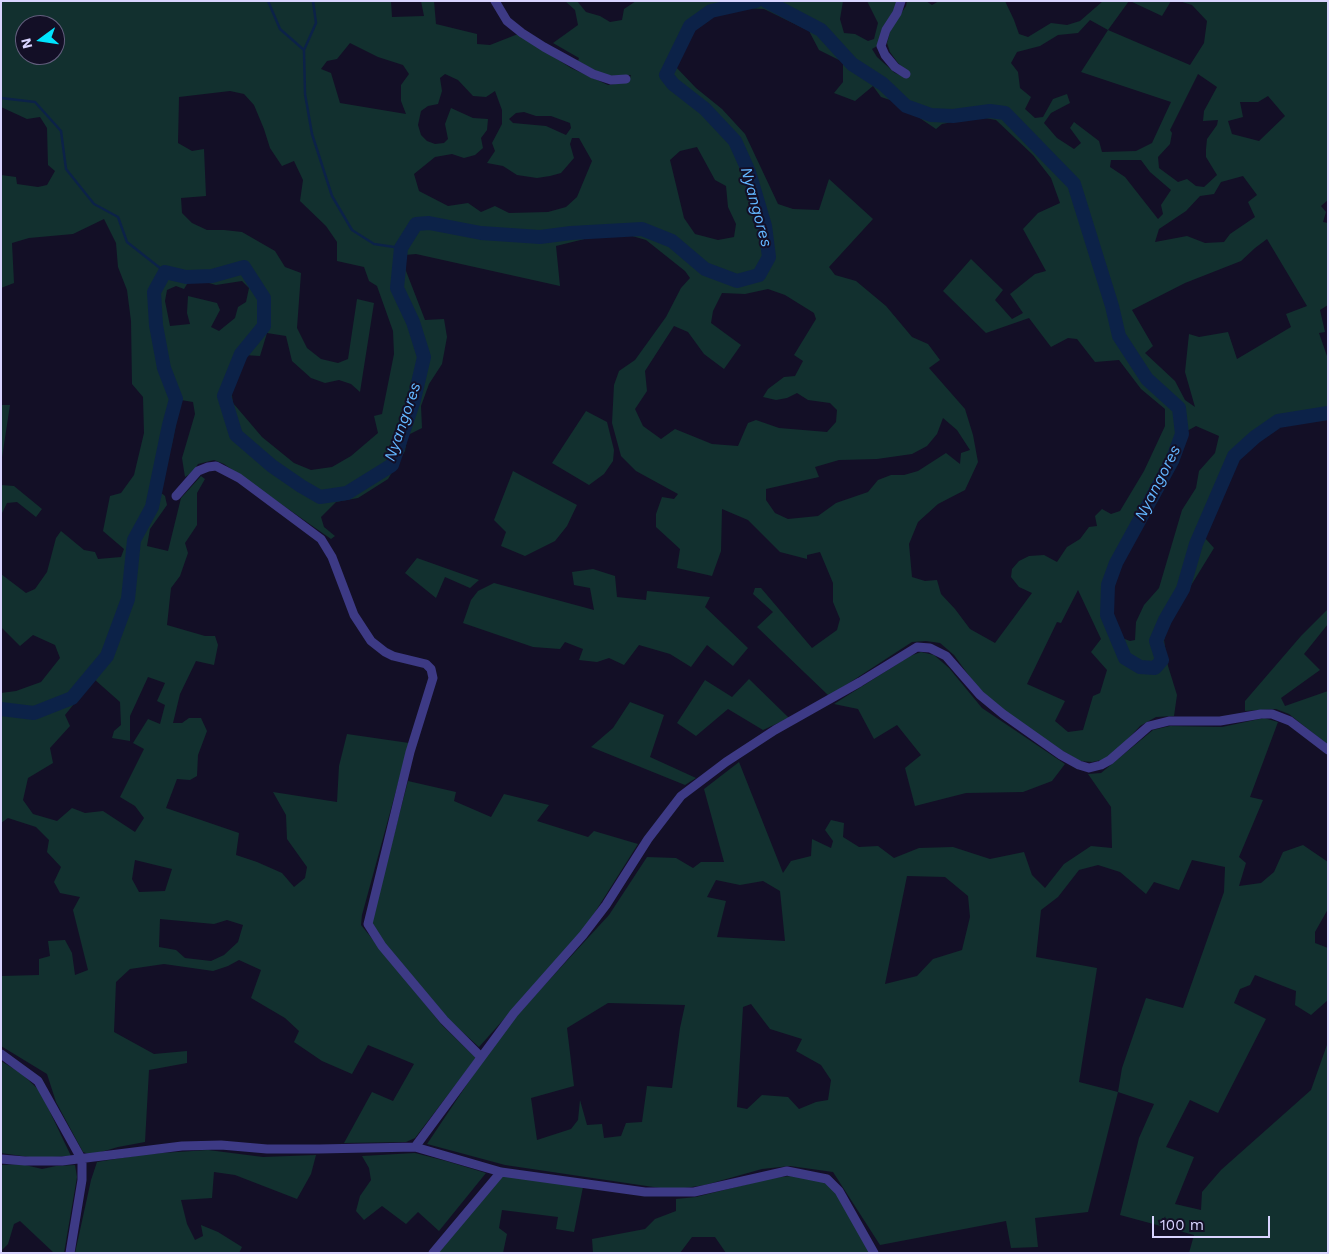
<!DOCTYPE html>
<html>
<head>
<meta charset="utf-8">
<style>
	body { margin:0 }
	#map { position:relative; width:1329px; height:1254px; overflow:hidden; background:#130f26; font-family:"Work Sans",sans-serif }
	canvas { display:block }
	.frame { position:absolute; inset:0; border:2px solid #d9d4ff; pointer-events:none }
	.north { position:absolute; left:15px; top:15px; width:50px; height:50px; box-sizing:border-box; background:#130f26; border:1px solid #625e7d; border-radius:50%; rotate:256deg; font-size:14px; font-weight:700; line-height:20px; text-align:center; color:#d9d4ff }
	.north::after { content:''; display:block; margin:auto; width:18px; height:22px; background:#00e5ff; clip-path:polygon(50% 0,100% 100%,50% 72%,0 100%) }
	.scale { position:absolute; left:1152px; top:1216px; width:118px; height:22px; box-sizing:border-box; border:2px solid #d9d4ff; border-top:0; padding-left:6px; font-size:15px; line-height:18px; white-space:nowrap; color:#d9d4ff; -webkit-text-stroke:4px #130f26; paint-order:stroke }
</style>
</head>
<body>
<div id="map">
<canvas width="1329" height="1254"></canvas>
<div class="frame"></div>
<div class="north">N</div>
<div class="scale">100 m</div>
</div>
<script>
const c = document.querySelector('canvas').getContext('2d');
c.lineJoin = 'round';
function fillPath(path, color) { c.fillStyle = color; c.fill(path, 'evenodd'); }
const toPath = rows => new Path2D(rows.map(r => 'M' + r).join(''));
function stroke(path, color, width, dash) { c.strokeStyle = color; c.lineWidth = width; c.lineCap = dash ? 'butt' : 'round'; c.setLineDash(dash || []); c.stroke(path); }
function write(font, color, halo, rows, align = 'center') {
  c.font = font + ' "Work Sans",sans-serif'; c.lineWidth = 4; c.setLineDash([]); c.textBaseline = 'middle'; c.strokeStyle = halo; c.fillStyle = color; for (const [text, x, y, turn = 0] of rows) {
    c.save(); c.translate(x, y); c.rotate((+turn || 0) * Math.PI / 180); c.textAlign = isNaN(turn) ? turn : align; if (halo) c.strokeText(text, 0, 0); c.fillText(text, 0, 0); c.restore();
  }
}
const green = toPath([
	[1,1,391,1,392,17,424,16,421,1,434,1,436,24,477,34,477,44,490,45,518,34,571,68,608,85,628,82,631,75,613,76,602,74,578,61,579,58,553,43,578,25,575,10,565,1,577,1,586,12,600,16,610,22,622,20,624,9,636,1,843,1,840,19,844,33,855,34,868,41,874,39,878,23,867,1,900,1,879,45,872,49,877,57,895,73,908,78,909,73,898,63,890,52,887,43,891,28,906,6,907,1,926,1,932,5,939,1,1005,1,1014,20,1019,34,1028,37,1051,23,1067,25,1080,21,1103,1,1129,1,1108,30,1190,65,1204,43,1207,21,1192,5,1179,1,1328,1,1328,200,1321,206,1326,212,1323,222,1328,223,1328,305,1320,310,1325,332,1319,333,1328,359,1328,417,1314,417,1283,423,1258,437,1239,459,1205,530,1205,538,1214,548,1171,618,1164,640,1168,666,1177,695,1174,716,1156,717,1140,726,1113,755,1106,759,1092,762,1080,761,1058,748,996,705,975,684,954,655,940,643,926,641,912,642,829,696,757,627,773,612,753,594,755,588,761,588,812,648,837,630,840,619,833,602,833,583,820,552,807,555,807,559,780,552,748,520,722,509,721,551,712,576,677,568,680,549,656,527,656,514,662,497,674,499,678,494,636,471,621,456,612,423,614,385,619,371,635,360,666,317,681,288,690,278,685,271,646,240,625,234,605,234,556,246,560,286,416,254,405,255,406,271,425,320,444,319,447,337,442,364,429,384,421,406,422,428,408,435,405,451,388,479,358,498,336,502,321,517,324,527,335,536,331,539,224,464,214,460,198,464,193,472,185,477,182,458,195,414,193,402,181,400,172,444,159,491,165,496,167,505,150,529,147,546,168,551,181,498,201,476,205,479,197,493,197,525,185,543,188,553,180,576,171,588,167,625,205,636,215,636,218,645,214,665,196,661,180,694,173,723,182,723,189,718,201,718,207,731,198,755,197,776,190,780,177,779,166,808,239,833,236,855,257,862,282,873,294,887,305,878,307,867,287,839,286,815,273,792,337,802,339,766,347,734,409,743,362,915,361,925,442,1025,476,1058,415,1138,406,1142,344,1143,372,1092,393,1101,414,1064,368,1045,352,1074,322,1061,294,1042,299,1031,285,1018,251,998,261,970,239,960,228,966,213,971,164,964,130,969,116,982,114,1032,154,1054,187,1051,187,1063,149,1070,145,1142,118,1147,91,1155,83,1152,56,1102,47,1074,1,1046,1,976,39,975,39,959,50,956,48,941,65,940,72,953,75,975,88,970,73,910,80,897,60,893,54,882,61,867,47,852,49,840,36,827,8,818,1,823,1,693,16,691,41,682,60,658,55,645,33,635,20,646,1,627,1,574,26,593,35,589,47,572,56,538,61,531,84,550,95,552,98,559,121,557,124,549,103,531,110,496,121,493,134,475,144,433,143,397,132,384,131,321,127,290,118,267,116,243,104,219,73,234,29,238,12,243,14,283,1,288,1,175,16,177,17,184,38,187,47,185,55,171,48,165,47,128,40,117,27,119,1,107],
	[740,8,764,9,809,31,819,50,843,62,843,82,834,93,855,101,873,86,881,97,896,102,936,129,942,124,979,117,996,120,1033,155,1051,178,1060,203,1038,213,1023,229,1046,271,1035,274,1010,294,1023,313,1012,319,995,300,1003,290,971,259,943,291,986,333,1029,318,1051,347,1068,338,1077,339,1095,362,1119,360,1141,389,1165,409,1165,426,1144,471,1120,511,1111,514,1102,509,1095,516,1097,526,1089,527,1080,539,1067,547,1057,562,1044,555,1029,556,1019,561,1012,569,1011,577,1019,587,1032,593,995,643,970,629,955,609,941,594,937,580,925,581,912,577,909,544,918,522,938,504,965,490,978,462,973,435,965,409,929,368,940,360,928,344,912,337,886,306,856,281,835,275,829,267,873,219,829,179,819,210,793,209,778,204,745,134,722,109,696,88,675,66,692,31,712,16],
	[1090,20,1108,30,1081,72,1171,102,1152,143,1136,151,1102,152,1099,141,1074,122,1070,128,1081,143,1074,149,1057,138,1044,123,1051,113,1070,103,1067,94,1053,99,1043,117,1035,118,1025,109,1031,97,1020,88,1018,72,1011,63,1017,52,1040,46,1058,35,1078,33],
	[25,25,55,25,55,55,25,55],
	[350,43,378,57,403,65,409,74,401,85,401,101,406,114,340,103,331,73,321,69,327,61,337,59],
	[445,74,458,80,473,96,486,97,495,91,502,110,502,124,492,143,495,151,487,163,503,166,517,175,537,178,550,176,561,173,574,158,570,144,572,138,579,138,592,161,577,197,566,207,548,212,509,213,495,206,481,212,468,203,448,206,419,191,414,174,435,157,452,154,464,158,475,155,483,148,481,138,487,130,488,119,473,118,451,108,445,124,448,139,444,143,435,144,427,141,421,135,418,125,421,111,428,106,438,104,442,91,440,78],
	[1198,74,1217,87,1204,111,1203,121,1218,120,1217,125,1207,139,1206,149,1206,157,1217,175,1204,187,1196,186,1187,179,1178,182,1159,168,1158,157,1170,144,1172,133,1170,130],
	[230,91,244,94,254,105,264,129,270,148,282,166,294,161,303,180,300,201,326,226,337,242,337,261,364,267,369,281,377,286,393,331,394,354,382,414,374,416,378,433,351,456,332,467,311,470,294,463,262,437,233,403,231,388,244,355,260,356,267,333,286,336,292,361,311,378,325,383,339,380,351,384,360,392,374,303,357,299,348,359,338,363,321,359,307,348,297,328,301,273,285,267,275,251,242,232,224,230,207,230,192,223,182,213,181,198,206,196,204,149,192,151,178,143,179,97],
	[1268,96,1285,116,1259,141,1232,134,1228,121,1243,117,1240,102,1258,102],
	[524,112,536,116,551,116,570,123,571,128,566,135,546,126,513,123,509,119,516,113],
	[697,147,715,180,726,186,728,207,736,224,734,237,718,240,695,234,684,218,670,160,680,151],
	[1111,160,1141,160,1150,172,1171,190,1161,205,1163,214,1158,219,1125,177,1110,167],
	[1243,176,1257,195,1248,202,1255,217,1230,234,1224,242,1205,243,1187,236,1155,242,1159,229,1186,211,1200,196,1214,194,1221,182],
	[1267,239,1307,306,1286,314,1291,327,1237,359,1228,332,1199,337,1189,334,1185,372,1195,407,1185,400,1175,381,1145,353,1153,346,1132,310,1185,283,1241,261,1255,248],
	[198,280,216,285,242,281,249,288,246,302,238,307,235,318,219,331,211,327,220,310,217,303,188,296,187,313,190,324,170,326,165,301,167,290,176,286,184,289,187,284],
	[768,289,785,295,814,313,816,319,794,355,803,361,795,376,784,377,768,389,763,397,776,400,787,398,797,393,808,400,830,403,837,410,836,422,827,432,779,428,756,420,748,423,738,446,712,444,675,429,661,439,643,426,635,409,647,391,645,371,674,326,688,332,704,354,724,369,741,345,711,323,713,311,722,293,745,294],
	[943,418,957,430,970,450,961,453,960,464,946,453,918,471,904,475,891,475,878,480,868,492,836,503,818,516,788,519,775,513,766,500,766,489,819,477,815,467,839,460,877,459,912,454,927,446,937,434],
	[1196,426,1219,436,1215,453,1199,471,1196,488,1182,510,1159,588,1144,605,1136,622,1135,640,1130,641,1122,638,1118,631,1112,609,1114,581,1132,541,1183,450,1187,431],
	[1078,590,1101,639,1091,652,1107,670,1100,693,1093,696,1083,730,1068,732,1055,721,1065,701,1027,684,1057,622,1061,623],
	[148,677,165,683,157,701,165,705,160,724,148,719,133,743,144,749,120,797,135,806,144,818,135,832,103,811,85,813,72,808,57,821,33,814,23,800,28,778,53,763,50,748,70,726,65,715,94,679,120,702,121,725,114,731,112,738,130,741,130,716],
	[135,860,172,869,165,891,139,892,132,879],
	[160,919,214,924,227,920,243,925,238,942,224,955,211,961,185,958,176,950,159,947],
	[1130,1,1171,1,1162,16],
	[1,405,10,405,1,464],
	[586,411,607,422,614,450,613,461,604,474,589,485,552,463],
	[513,471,577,505,567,526,555,541,525,556,501,546,506,532,494,520],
	[1,485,14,486,42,509,36,517,17,502,7,503,1,515],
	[417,558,479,580,470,588,445,577,436,598,405,573],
	[593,569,615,576,617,597,646,600,647,591,710,597,705,607,748,648,733,666,707,645,691,667,670,654,639,645,624,665,609,658,597,662,579,660,583,649,565,642,560,649,533,647,463,623,471,600,478,591,494,583,594,610,590,588,574,585,572,572],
	[1328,609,1328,624,1304,654,1320,670,1281,698,1285,706,1328,691,1328,745,1289,714,1276,709,1245,711,1245,701,1301,636],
	[921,652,934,655,949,668,982,708,1065,764,1052,781,1023,792,966,793,915,806,905,768,921,755,897,725,874,739,858,709,834,704,910,656],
	[749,679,789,718,763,730,728,709,696,736,677,723,705,680,732,697],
	[630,702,664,715,650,757,696,778,685,785,591,747,613,728],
	[1264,718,1278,722,1250,797,1263,800,1239,857,1246,863,1239,886,1261,883,1274,872,1283,852,1303,845,1328,862,1328,909,1315,932,1315,943,1328,948,1328,1000,1311,1015,1295,1005,1296,991,1255,975,1250,985,1240,989,1234,1003,1266,1019,1218,1113,1190,1100,1166,1147,1194,1157,1175,1204,1201,1210,1202,1192,1221,1170,1311,1090,1328,1042,1328,1253,1189,1253,1194,1235,1120,1215,1139,1138,1154,1104,1118,1092,1088,1212,1035,1218,1038,1247,1011,1248,1006,1221,880,1245,833,1172,790,1166,762,1169,705,1185,678,1189,660,1188,505,1165,427,1144,504,1029,609,915,647,857,676,858,693,868,701,862,724,862,704,789,739,762,783,873,791,861,811,856,812,839,831,848,833,841,825,830,831,820,844,823,843,837,859,847,878,846,894,858,919,848,953,847,990,859,1024,852,1032,875,1045,888,1064,864,1091,846,1112,848,1111,807,1088,774,1101,773,1153,730,1170,726,1222,727],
	[1192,860,1225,867,1224,892,1183,1008,1146,998,1122,1068,1118,1092,1079,1082,1097,968,1036,957,1041,910,1058,897,1079,870,1098,865,1120,872,1146,894,1154,882,1179,890],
	[907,876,945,877,968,896,970,917,962,950,933,959,917,976,885,984],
	[716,880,740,885,763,881,780,891,785,941,717,937,726,901,707,897],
	[608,1003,685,1005,680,1028,672,1088,647,1086,642,1122,626,1123,621,1136,604,1138,602,1124,587,1125,580,1100,578,1120,571,1129,537,1140,531,1098,574,1086,567,1028],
	[751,1004,770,1029,802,1039,796,1051,821,1065,831,1080,828,1100,816,1102,799,1109,788,1097,762,1095,747,1109,737,1107,743,1007],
	[408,781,456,792,454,801,491,817,504,794,549,805,537,821,588,837,594,831,638,844,585,928,479,1047,448,1019,375,932,371,922],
	[1,1061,21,1073,40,1091,71,1156,36,1158,1,1153],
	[208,1150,263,1157,316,1155,311,1174,297,1199,235,1175,214,1172,212,1198,181,1200,187,1224,195,1240,203,1236,201,1225,218,1232,242,1247,239,1253,75,1253,91,1180,97,1162,146,1154],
	[415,1153,446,1161,486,1173,439,1231,418,1212,406,1224,382,1206,364,1220,356,1211,360,1196,371,1180,369,1168,362,1156],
	[21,1164,42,1169,56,1166,75,1165,77,1177,64,1253,54,1253,20,1221,14,1224,8,1244,1,1251,1,1165],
	[503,1174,583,1187,574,1232,556,1229,558,1217,502,1210,499,1228,507,1234,503,1253,437,1253],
	[791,1176,823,1181,834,1190,872,1253,726,1253,715,1237,692,1237,680,1253,593,1253,592,1239,645,1229,655,1219,676,1211,676,1199,696,1197,772,1178]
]);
const stream = toPath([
	[268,1,280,29,304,50],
	[313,1,316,23,304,50,305,94,312,134,332,196,352,230,374,244,401,248],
	[752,1,752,2],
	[1,98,35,102,61,131,66,169,94,204,118,217,127,242,165,272]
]);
const river = toPath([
	[766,1,821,30,852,64,883,84,906,106,931,115,953,116,990,111,1005,113,1074,184,1112,306,1119,336,1147,379,1179,408,1182,434,1172,461,1116,563,1108,585,1107,615,1125,658,1140,667,1155,668,1162,660,1156,641,1165,620,1183,589,1196,544,1234,456,1255,437,1278,421,1328,413],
	[1,709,34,713,72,698,107,656,128,599,134,540,152,507,169,425,176,399,164,368,156,325,154,292,165,272,186,277,212,276,244,267,264,298,264,326,241,354,224,396,236,435,272,466,301,486,320,497,347,493,392,465,414,400,424,357,413,322,397,288,401,248,416,224,429,223,481,233,540,237,571,233,642,229,672,241,705,269,737,281,759,275,769,257,765,226,749,172,735,141,705,109,673,84,666,75,690,26,711,11,756,1]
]);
const minor = toPath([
	[495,1,507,21,522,33,544,47,593,74,611,80,626,79],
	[901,1,897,13,886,30,881,46,885,55,895,67,906,74],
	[176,496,198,471,208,467,216,466,239,478,321,539,332,557,354,615,371,641,385,652,393,656,426,664,431,669,433,678,410,752,368,924,382,946,444,1020,480,1056],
	[1,1054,38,1081,82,1160,82,1180,70,1253],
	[415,1147,501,1172,645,1192,694,1192,787,1171,827,1179,839,1191,874,1253],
	[1,1159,25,1161,62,1161,182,1146,221,1145,267,1149,319,1149,415,1147,514,1013,583,935,606,905,648,839,681,796,726,762,775,730,860,682,917,647,930,648,946,656,980,695,1003,714,1061,755,1079,765,1089,768,1101,765,1110,760,1149,726,1169,721,1220,721,1261,714,1272,714,1290,721,1328,750],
	[433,1253,501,1172]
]);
const waterNames = [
	["Nyangores",756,207,75],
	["Nyangores",403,422,-71],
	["Nyangores",1158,483,-63]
];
fillPath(green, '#12302f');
stroke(stream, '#0c2248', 2.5);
stroke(river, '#0c2248', 14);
stroke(minor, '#3d3a85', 9);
write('italic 16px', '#62b6ff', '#130f26', waterNames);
</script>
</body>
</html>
